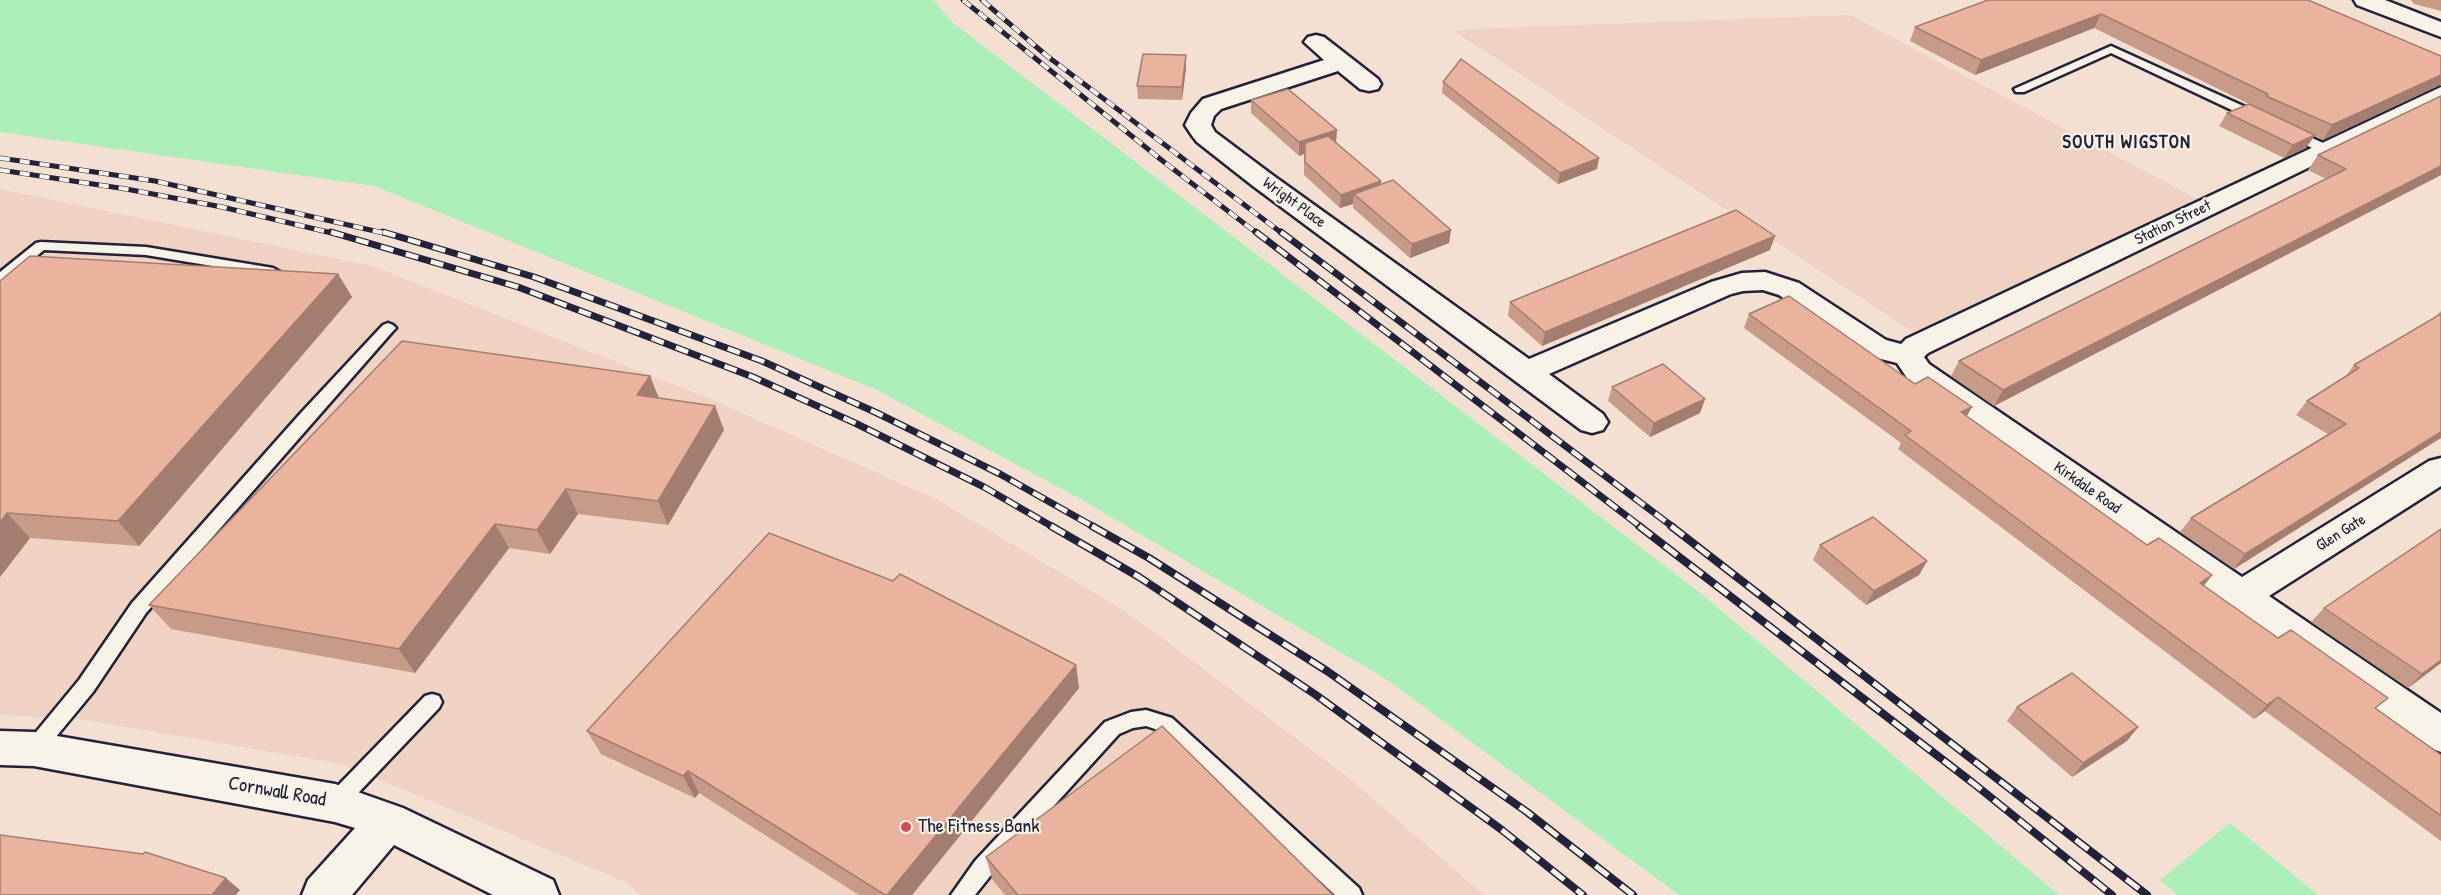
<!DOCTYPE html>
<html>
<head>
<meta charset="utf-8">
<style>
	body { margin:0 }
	canvas { display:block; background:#f3e0d2 }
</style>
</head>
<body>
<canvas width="2441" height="895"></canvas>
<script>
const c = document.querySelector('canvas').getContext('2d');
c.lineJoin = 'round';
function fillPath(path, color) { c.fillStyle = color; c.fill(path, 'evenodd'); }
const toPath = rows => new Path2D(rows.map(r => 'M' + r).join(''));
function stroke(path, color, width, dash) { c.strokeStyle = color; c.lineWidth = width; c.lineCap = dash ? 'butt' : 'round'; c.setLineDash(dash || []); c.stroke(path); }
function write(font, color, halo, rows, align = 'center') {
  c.font = font + ' "Patrick Hand",sans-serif'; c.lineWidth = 4.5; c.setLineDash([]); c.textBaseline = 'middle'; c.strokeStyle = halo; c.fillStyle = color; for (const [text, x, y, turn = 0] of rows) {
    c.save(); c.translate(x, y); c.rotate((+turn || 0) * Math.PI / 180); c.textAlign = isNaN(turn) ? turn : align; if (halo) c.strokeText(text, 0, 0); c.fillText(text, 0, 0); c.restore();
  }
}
const built = toPath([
	[1850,15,2197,199,1913,332,1454,31,1473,29],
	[0,189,372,266,708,398,936,499,1120,608,1170,644,1349,778,1484,895,641,895,623,881,342,764,73,718,0,715]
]);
const green = toPath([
	[0,0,933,0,952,22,1699,592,2059,895,1679,895,1386,679,1079,498,877,390,374,186,0,132],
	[2230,823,2318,895,2178,895,2160,880]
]);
const service = toPath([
	[2111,46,2263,115,2265,118,2259,122,2255,121,2111,53,2024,92,2016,92,2014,89,2111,46],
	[2290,128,2332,147,2333,150,2332,153,2322,153,2286,135,2284,132,2290,128],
	[41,242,146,247,273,268,280,272,273,276,146,255,44,250,5,282,0,283,0,272,36,243,41,242],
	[388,323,393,325,396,328,393,331,146,613,93,692,41,755,34,758,27,755,24,749,27,743,79,680,132,603,300,414,383,325,388,323],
	[432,694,439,696,442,702,439,708,342,810,335,812,328,810,325,803,328,796,425,696,432,694],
	[1146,710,1172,718,1359,888,1362,895,1335,895,1158,730,1146,726,1133,728,1119,734,991,875,975,895,951,895,975,861,1105,722,1131,712,1146,710]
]);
const minor = toPath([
	[1316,35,1324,37,1378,79,1381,84,1378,89,1369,91,1360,89,1338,71,1221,109,1214,116,1211,125,1215,132,1271,174,1529,359,1711,282,1742,273,1765,272,1799,283,1886,340,1901,344,1906,339,2441,87,2441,103,1928,353,1924,357,1929,364,2242,577,2429,461,2441,458,2441,486,2269,596,2441,713,2441,752,2427,747,1907,378,1897,363,1865,355,1779,295,1763,290,1743,291,1731,294,1549,374,1603,414,1608,422,1603,430,1592,433,1581,430,1253,186,1197,142,1193,137,1185,125,1191,113,1203,99,1324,60,1304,42,1308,37,1316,35],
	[0,731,34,732,335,784,403,808,553,880,559,895,493,895,394,845,352,895,302,895,308,880,355,828,335,822,34,766,0,765,0,731]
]);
const secondary = toPath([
	[2354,0,2385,0,2441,22,2441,37,2357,5,2354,0]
]);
const railFar2 = toPath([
	[963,0,1164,162,1258,234],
	[982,0,1047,56,1283,234],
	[0,158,155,181,388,234],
	[0,170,126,189,222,207,336,234]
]);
const railFar1 = toPath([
	[331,232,518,287,753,377,855,423,984,487,1053,527],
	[383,232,534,277,762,361,877,413,1000,474,1094,527],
	[1256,232,1641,527],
	[1281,232,1673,527]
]);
const rail = toPath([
	[1051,526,1139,577,1316,695,1502,830,1583,895],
	[1092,526,1149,558,1327,671,1527,812,1633,895],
	[1639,526,1973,783,2112,895],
	[1671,526,2147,895]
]);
const wall = toPath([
	[1988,0,2441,56,2441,86,2440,85,2323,140,2314,136,2306,148,2284,158,2219,126,2227,113,2249,104,2094,28,1975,75,1910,41,1915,27],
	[2411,0,2441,0,2441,11,2414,4],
	[1186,68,1182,100,1138,99,1137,86],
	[1443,82,1597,169,1558,184,1442,93],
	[1251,100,1336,143,1380,185,1451,230,1449,243,1410,258,1353,208,1353,204,1340,208,1304,175,1304,154,1299,156,1251,113],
	[2318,155,2441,175,1994,406,1951,376,1959,361,2326,179,2308,170],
	[1770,250,1542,346,1508,316,1510,302],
	[338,274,352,297,139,546,30,538,0,577,0,281],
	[2441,311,2441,438,2234,569,2180,532,2191,518,2328,434,2296,415,2307,401,2345,377,2354,365,2435,317],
	[1749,314,1915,384,1967,416,2147,545,2212,575,2204,586,2441,755,2441,841,2265,711,2254,719,1898,449,1901,443,1744,328],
	[650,376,659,399,724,430,668,525,578,514,550,554,509,548,415,673,171,629,149,605],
	[1612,387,1705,399,1700,413,1650,437,1608,401],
	[2441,529,2441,663,2408,688,2311,622,2324,608],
	[1820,545,1927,561,1919,575,1866,605,1813,560],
	[1076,665,1079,688,912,895,859,895,699,793,695,798,601,754,587,731],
	[2017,707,2138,727,2127,741,2072,777,2007,721],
	[986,857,1333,895,1005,895,992,879]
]);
const shadedWall = toPath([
	[2101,14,2094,28,1975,75,1981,60],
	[1186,55,1186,68,1182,100,1182,87],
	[2441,75,2441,84,2440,85,2323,140,2332,125],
	[1337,130,1336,144,1305,143,1304,154,1299,156,1299,142],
	[2315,135,2306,148,2284,158,2293,145],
	[1599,158,1597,169,1558,184,1560,173],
	[2441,166,2441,175,1994,406,2003,390],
	[1381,181,1380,194,1354,194,1353,204,1340,208,1341,195],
	[1451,230,1449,243,1410,258,1412,244],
	[1775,236,1770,250,1542,346,1545,332],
	[338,274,352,297,139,546,118,521],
	[650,376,660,401,637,395],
	[1705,399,1700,413,1650,437,1654,423],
	[715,406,724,430,668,525,658,501],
	[1972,407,1964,421,1961,412],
	[2441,432,2441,438,2434,442,2234,569,2245,554],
	[566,489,578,514,550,554,537,530],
	[7,513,30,538,0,577,0,523],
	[495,524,509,548,415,673,399,649],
	[1927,561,1919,575,1866,605,1874,591],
	[2212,575,2201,589,2200,583],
	[2441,660,2441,663,2408,688,2422,674],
	[1076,665,1079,688,912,895,887,895],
	[2278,697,2265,711,2254,719,2267,705],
	[2138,727,2127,741,2072,777,2083,763],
	[688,771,699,793,695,798,683,776],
	[226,878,240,890,236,895,212,895]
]);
const building = toPath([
	[1988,0,2308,0,2441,56,2441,75,2332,125,2266,96,2268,94,2101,14,1981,60,1915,27,1988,0],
	[1143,54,1186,55,1182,87,1137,86,1143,54],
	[1461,59,1599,158,1560,173,1443,82,1461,59],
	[1288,89,1337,130,1299,142,1251,100,1288,89],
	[2441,96,2441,166,2003,390,1959,361,2346,169,2318,155,2441,96],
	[2249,104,2315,135,2293,145,2227,113,2249,104],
	[1328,136,1381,181,1341,195,1305,162,1305,143,1328,136],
	[1393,180,1451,230,1412,244,1354,194,1393,180],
	[1736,210,1775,236,1545,332,1510,302,1736,210],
	[30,256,338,274,118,521,7,513,0,523,0,281,30,256],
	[1789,296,1915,384,1928,377,1972,407,1961,412,2147,545,2159,538,2212,575,2200,583,2278,638,2291,630,2388,698,2375,708,2441,755,2441,816,2278,697,2267,705,1905,435,1911,431,1749,314,1789,296],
	[2441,314,2441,432,2245,554,2191,518,2346,424,2307,401,2359,368,2354,365,2441,314],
	[402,341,650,376,637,395,715,406,658,501,566,489,537,530,495,524,399,649,149,605,402,341],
	[1663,364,1705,399,1654,423,1612,387,1663,364],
	[1873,517,1927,561,1874,591,1820,545,1873,517],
	[2441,529,2441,660,2422,674,2324,608,2441,529],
	[769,533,893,581,900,574,1076,665,887,895,885,895,688,771,683,776,587,731,769,533],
	[2072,673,2138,727,2083,763,2017,707,2072,673],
	[1162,726,1333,895,1018,895,986,857,1162,726],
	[0,835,143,854,145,852,226,878,212,895,0,895,0,835]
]);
const markers = [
	[906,827,6,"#d1495b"]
];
const streetNames = [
	["Wright Place",1294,203,36],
	["Station Street",2173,223,-26],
	["Kirkdale Road",2087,488,35],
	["Glen Gate",2341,533,-32]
];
const farDistrictnames = [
	["SOUTH WIGSTON",2127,143]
];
const nearStreetnames = [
	["Cornwall Road",277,792,10]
];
const nearPoinames = [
	["The Fitness Bank",918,827]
];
fillPath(built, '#f0d2c2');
fillPath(green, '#abeeb8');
stroke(service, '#22223b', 5);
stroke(minor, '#22223b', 5);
stroke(secondary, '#22223b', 5);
fillPath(service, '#f7f3e8');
fillPath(minor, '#f7f3e8');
fillPath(secondary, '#f7f3e8');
stroke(railFar2, '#22223b', 5);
stroke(railFar1, '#22223b', 7);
stroke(rail, '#22223b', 8);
stroke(railFar2, '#f7f3e8', 4, [10]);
stroke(railFar1, '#f7f3e8', 4.5, [13]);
stroke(rail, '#f7f3e8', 5, [16]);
fillPath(wall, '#c89a88');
fillPath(shadedWall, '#a37d6f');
fillPath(building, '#e9b39e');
stroke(building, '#a37d6f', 1.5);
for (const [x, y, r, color] of markers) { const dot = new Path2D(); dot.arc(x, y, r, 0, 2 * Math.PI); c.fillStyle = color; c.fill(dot); stroke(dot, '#f7f3e8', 2); }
write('16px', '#22223b', '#f7f3e8', streetNames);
c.letterSpacing = '1.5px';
write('bold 18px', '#22223b', '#f7f3e8', farDistrictnames);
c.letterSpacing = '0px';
write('20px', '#22223b', '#f7f3e8', nearStreetnames);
write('20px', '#22223b', '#f7f3e8', nearPoinames, 'left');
</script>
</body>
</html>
